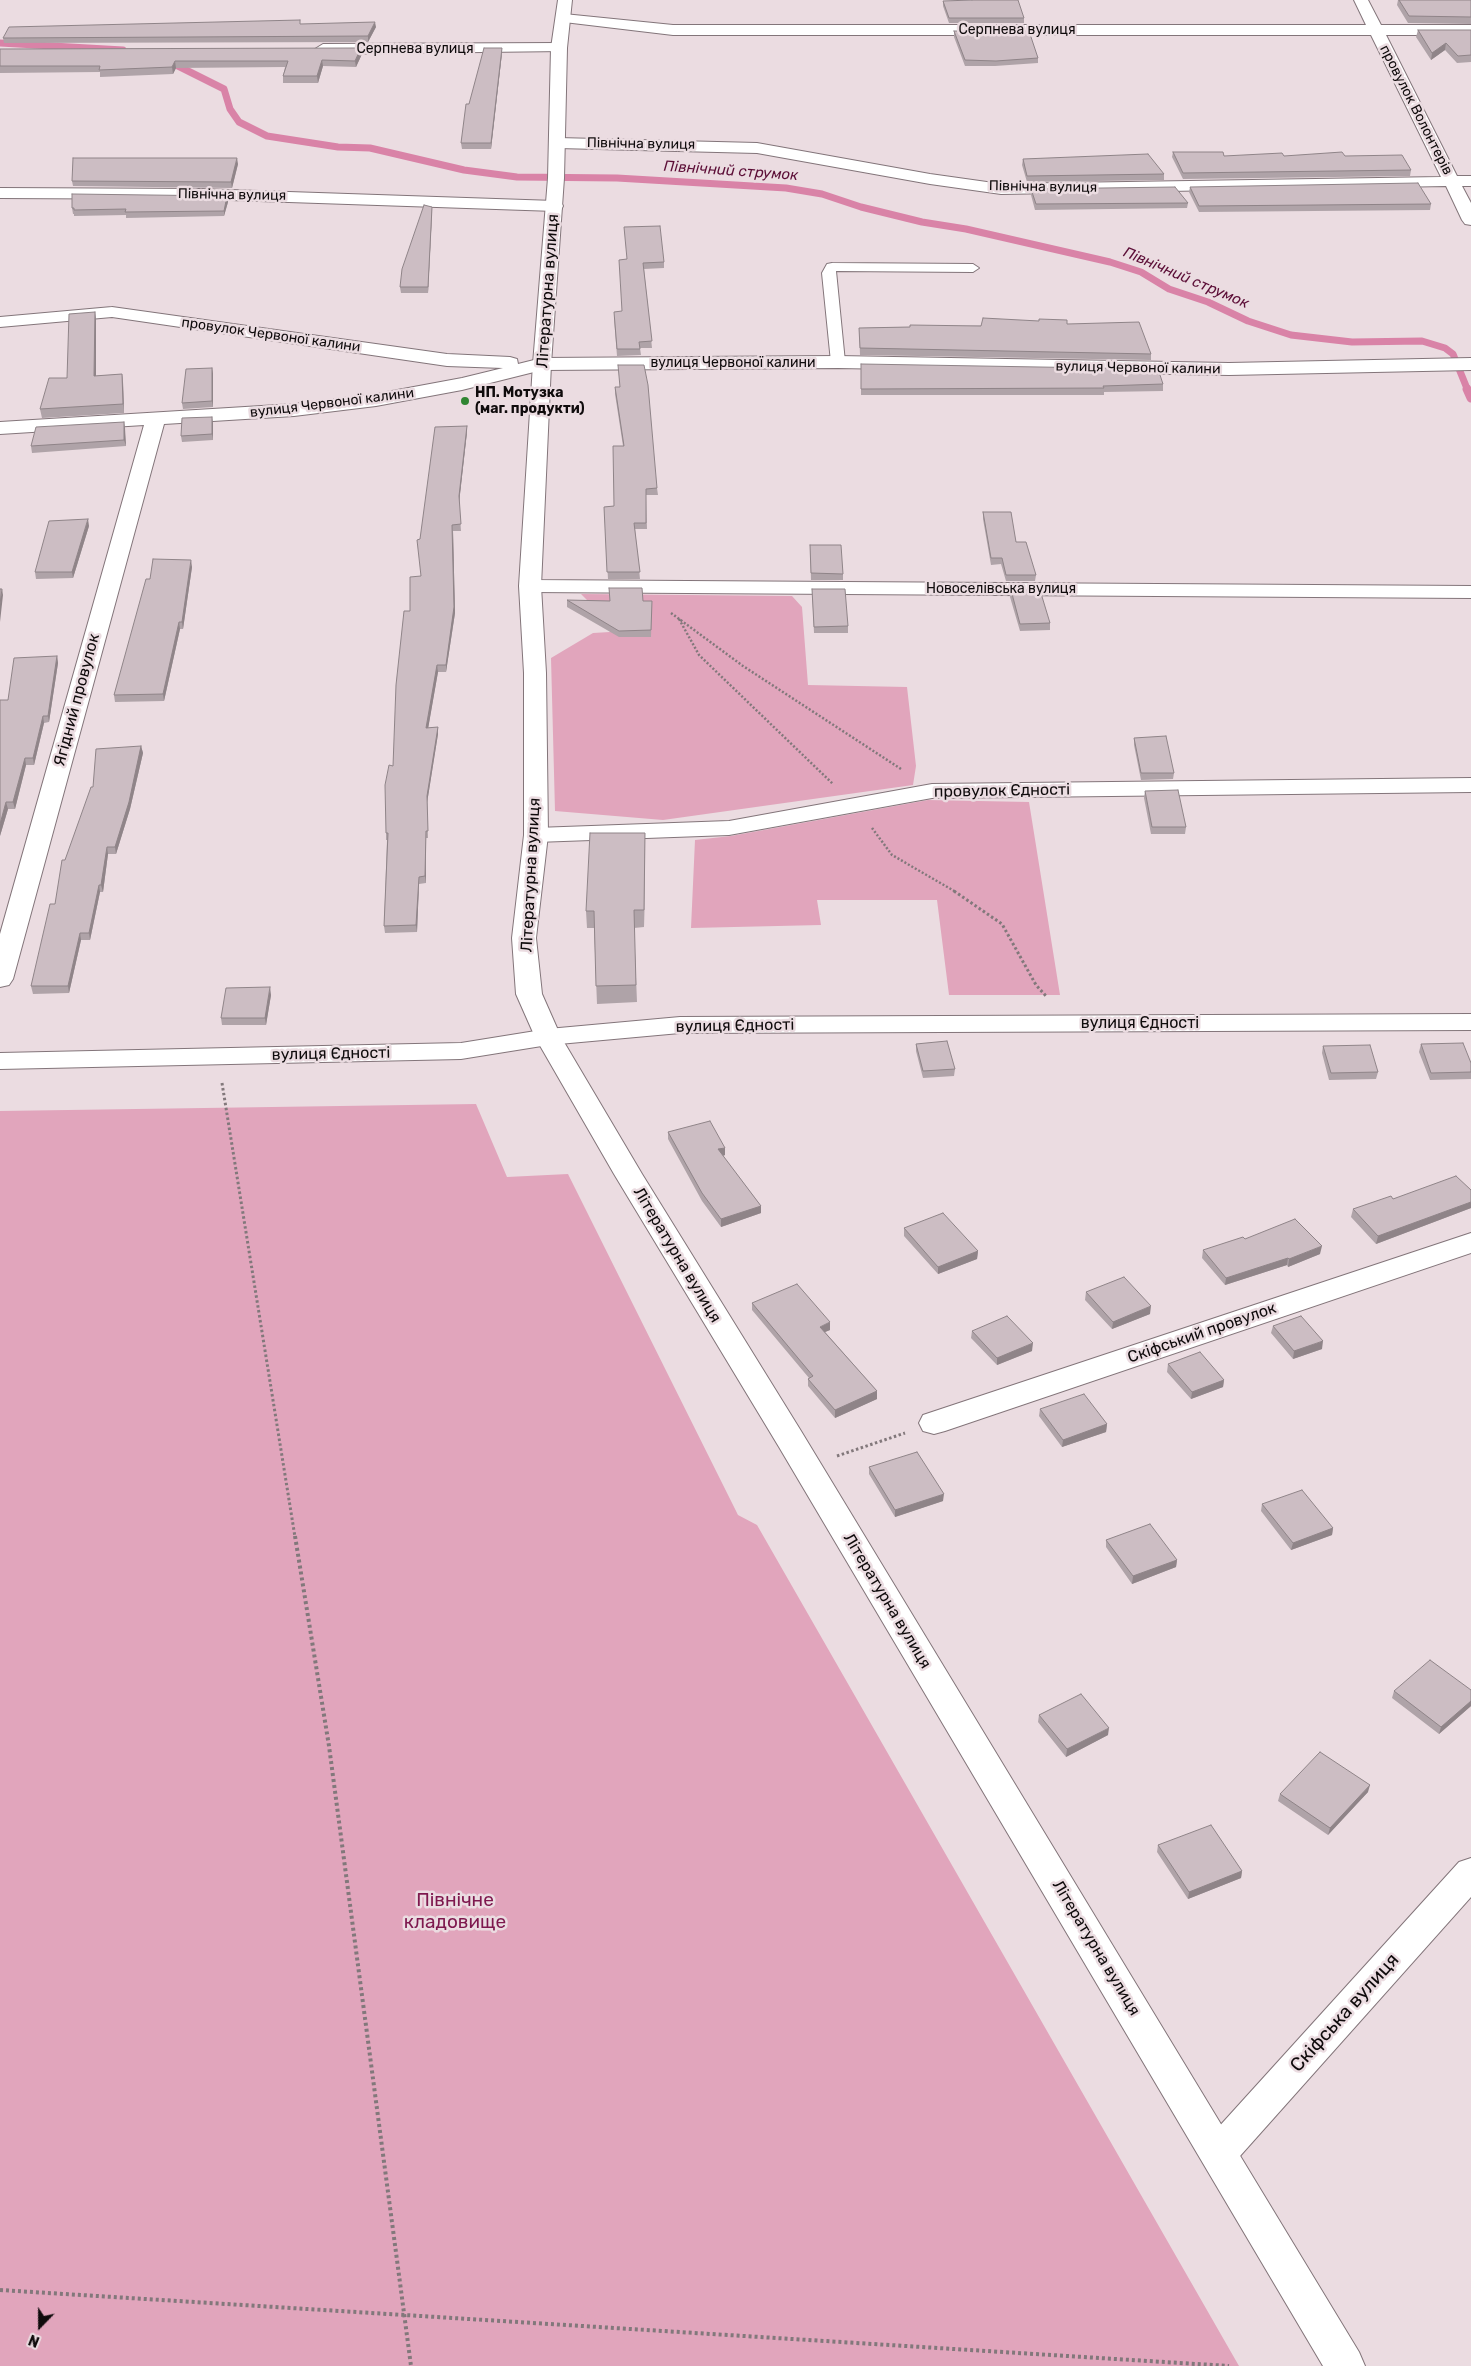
<!DOCTYPE html>
<html>
<head>
<meta charset="utf-8">
<style>
	body { margin:0 }
	#map { position:relative; width:1471px; height:2366px; overflow:hidden; background:#ebdce1; font-family:Rubik,sans-serif }
	canvas { display:block }
	.north { position:absolute; left:15px; top:2301px; width:50px; height:50px; -webkit-text-stroke:4px #ebdce1; paint-order:stroke; rotate:202deg; font-size:14px; font-weight:700; line-height:20px; text-align:center; color:#0f0b0c }
	.north::after { content:''; display:block; margin:auto; width:18px; height:22px; background:#0f0b0c; clip-path:polygon(50% 0,100% 100%,50% 72%,0 100%) }
</style>
</head>
<body>
<div id="map">
<canvas width="1471" height="2366"></canvas>
<div class="north">N</div>
</div>
<script>
const c = document.querySelector('canvas').getContext('2d');
c.lineJoin = 'round';
function fillPath(path, color) { c.fillStyle = color; c.fill(path, 'evenodd'); }
const toPath = rows => new Path2D(rows.map(r => 'M' + r).join(''));
function stroke(path, color, width, dash) { c.strokeStyle = color; c.lineWidth = width; c.lineCap = dash ? 'butt' : 'round'; c.setLineDash(dash || []); c.stroke(path); }
function write(font, color, halo, rows, align = 'center') {
  c.font = font + ' Rubik,sans-serif'; c.lineWidth = 5; c.setLineDash([]); c.textBaseline = 'middle'; c.strokeStyle = halo; c.fillStyle = color; for (const [text, x, y, turn = 0] of rows) {
    c.save(); c.translate(x, y); c.rotate((+turn || 0) * Math.PI / 180); c.textAlign = isNaN(turn) ? turn : align; if (halo) c.strokeText(text, 0, 0); c.fillText(text, 0, 0); c.restore();
  }
}
const green = toPath([
	[581,594,792,596,802,607,808,685,907,687,916,766,913,785,663,820,555,811,551,658,593,633,610,632,594,607],
	[928,800,1029,802,1060,995,949,995,937,900,817,900,821,925,691,928,695,840,731,836],
	[476,1104,507,1177,568,1174,738,1515,757,1525,1239,2366,0,2366,0,1111]
]);
const streamFar1 = toPath([
	[0,43,123,50],
	[170,62,224,89,230,109,239,122,267,136,338,147,370,148,464,170,517,177,617,178,786,188,822,194,861,207,922,222,966,229,1110,262,1141,272,1169,289,1208,302,1248,321,1291,335,1352,342,1422,341,1445,348,1453,354,1468,391]
]);
const stream = toPath([
	[1467,389,1471,398]
]);
const pathFar2 = toPath([
	[671,613,743,666,901,769],
	[679,619,699,655,833,784],
	[872,828,892,855,956,892]
]);
const pathFar1 = toPath([
	[954,891,1002,924,1036,985,1046,996],
	[222,1083,295,1537],
	[837,1456,905,1433]
]);
const path = toPath([
	[295,1536,329,1746,411,2366],
	[0,2290,1229,2366]
]);
const lane = toPath([
	[832,263,973,264,979,268,973,272,836,271,845,362,838,366,831,362,822,273,827,264,832,263]
]);
const street = toPath([
	[1354,0,1368,0,1381,25,1471,25,1471,35,1386,35,1457,176,1471,176,1471,186,1462,186,1471,203,1471,225,1465,224,1462,220,1446,186,1001,194,930,184,757,153,558,148,552,146,550,143,552,140,558,138,757,143,930,174,1001,184,1441,177,1371,35,673,35,564,22,557,18,564,14,673,25,1366,25,1354,0],
	[559,43,567,48,564,51,323,54,315,49,323,44,559,43],
	[0,188,200,189,555,201,561,202,563,206,561,210,555,211,200,199,0,198,0,188],
	[112,307,447,354,510,357,517,359,518,364,542,358,838,356,1229,363,1471,358,1471,370,1229,375,838,368,542,370,462,390,376,406,294,416,164,424,13,979,9,985,0,987,0,934,144,425,0,434,0,422,294,404,376,394,462,378,503,368,447,366,112,317,0,327,0,317,112,307],
	[530,580,1471,586,1471,598,530,592,523,590,519,586,523,582,530,580],
	[1471,778,1471,792,932,798,729,835,536,842,528,840,524,835,528,830,536,828,729,821,932,784,1471,778],
	[1471,1014,1471,1030,680,1033,548,1045,461,1059,0,1069,0,1053,461,1043,548,1029,680,1017,1471,1014],
	[1471,1233,1471,1253,945,1431,934,1434,923,1431,919,1423,923,1415,1471,1233],
	[1471,1858,1471,1897,1232,2165,1219,2171,1206,2165,1200,2153,1206,2141,1459,1862,1471,1858]
]);
const secondary = toPath([
	[558,0,572,0,567,48,564,178,551,364,541,586,546,673,548,835,536,938,542,994,561,1037,642,1174,801,1431,1359,2352,1365,2366,1323,2366,779,1447,614,1174,535,1037,516,994,512,938,524,835,524,673,519,586,533,364,548,178,551,48,558,0]
]);
const wall = toPath([
	[1398,0,1471,0,1471,24,1408,23,1397,5],
	[943,1,1024,18,1024,23,949,23,943,6],
	[300,24,376,27,368,42,4,43,3,38],
	[1418,30,1471,30,1471,62,1457,63,1445,50,1431,60,1416,37],
	[954,31,1038,58,1038,63,995,66,965,66,954,37],
	[0,49,362,54,356,67,323,66,318,83,283,83,283,76,285,67,176,68,173,74,100,77,100,72,0,73],
	[502,53,491,149,462,149,461,143],
	[1173,152,1224,156,1345,156,1411,170,1410,176,1183,179,1172,157],
	[1023,159,1164,174,1164,180,1027,182,1022,165],
	[238,164,232,188,73,186,72,181],
	[1190,187,1431,204,1430,210,1199,212,1189,192],
	[1031,189,1188,203,1187,208,1035,210,1031,195],
	[227,196,228,202,224,216,126,218,126,215,74,216,74,214,73,214,72,208],
	[432,207,432,213,428,293,401,293,400,287],
	[626,259,664,262,664,268,644,269,652,348,640,348,641,355,617,356,614,318,622,311],
	[95,312,96,320,96,376,122,374,123,382,124,413,42,418,40,409,67,378],
	[1067,324,1151,354,1151,360,860,355,859,328],
	[861,364,1163,384,1163,391,1104,392,1104,395,861,395],
	[212,368,213,374,213,407,183,409,182,403],
	[615,387,657,488,658,495,646,495,647,529,635,529,640,579,608,579,604,507,614,506,623,446,615,394],
	[212,417,213,440,182,442,181,436],
	[124,422,126,446,32,453,31,446],
	[467,426,467,432,459,503,461,531,453,531,455,613,446,672,438,672,428,728,438,727,438,734,427,803,428,838,426,838,426,883,419,884,417,932,385,933,384,926,387,840,386,840,386,833,410,611,421,576,420,539],
	[983,512,1016,542,1036,575,1035,581,1006,581,1001,564,991,565,983,519],
	[89,526,73,578,36,579,35,572],
	[810,545,843,574,843,580,811,580],
	[192,567,183,629,180,629,164,701,115,702,114,695,150,579],
	[609,588,643,601,652,601,651,637,619,637,567,607,567,600,610,601],
	[812,589,848,626,848,633,814,633],
	[1011,590,1050,623,1050,630,1020,631,1010,597],
	[57,656,58,663,49,722,44,723,34,765,26,765,15,809,8,809,0,836,8,700],
	[1134,738,1174,773,1173,779,1141,780,1134,745],
	[141,746,143,753,130,809,116,854,108,854,103,892,100,892,90,940,81,940,69,993,33,994,31,986,55,904,65,860,93,787],
	[1145,791,1186,827,1185,834,1151,834,1144,798],
	[645,833,644,927,634,928,637,1002,597,1004,594,928,587,928,586,911],
	[271,995,266,1025,222,1025,221,1018],
	[916,1044,955,1069,954,1076,923,1078,916,1051],
	[1421,1044,1471,1063,1471,1079,1430,1080,1419,1052],
	[1323,1046,1378,1072,1376,1079,1329,1080,1322,1053],
	[668,1132,725,1148,725,1155,723,1156,761,1206,761,1213,721,1227,702,1201,668,1139],
	[1471,1190,1471,1208,1376,1244,1351,1217,1353,1209,1393,1199],
	[904,1228,978,1251,977,1259,938,1274,904,1236],
	[1203,1250,1320,1254,1288,1267,1287,1265,1225,1285,1202,1258],
	[1086,1292,1150,1314,1112,1329,1085,1300],
	[752,1303,830,1330,825,1332,877,1391,877,1399,835,1418,808,1386,808,1379,809,1378,752,1310],
	[1273,1326,1322,1349,1293,1359,1271,1333],
	[972,1331,1032,1351,997,1365,971,1338],
	[1168,1364,1224,1380,1223,1387,1191,1399,1167,1372],
	[1040,1409,1107,1424,1106,1432,1062,1447,1039,1416],
	[869,1467,943,1501,895,1517,869,1474],
	[1262,1504,1333,1528,1332,1535,1291,1550,1261,1511],
	[1106,1540,1177,1560,1176,1567,1132,1584,1106,1547],
	[1471,1690,1471,1706,1439,1734,1392,1698,1394,1691],
	[1039,1715,1108,1735,1066,1757,1038,1722],
	[1368,1792,1328,1835,1278,1801,1280,1794],
	[1158,1845,1242,1871,1241,1878,1188,1899,1157,1852]
]);
const shadedWall = toPath([
	[375,22,376,27,368,42,368,36],
	[1446,43,1445,50,1431,60,1432,53],
	[361,48,362,54,356,67,355,61],
	[502,48,502,53,491,149,491,143],
	[322,60,323,66,318,83,317,76],
	[175,61,176,68,173,74,172,67],
	[237,158,238,164,232,188,231,182],
	[227,196,228,202,224,216,224,211],
	[432,207,432,213,428,293,428,287],
	[95,312,96,320,96,384,94,376],
	[212,368,213,374,213,407,212,401],
	[122,374,123,382,124,413,123,404],
	[212,417,213,423,213,440,212,434],
	[124,422,125,428,126,446,124,440],
	[467,426,467,432,459,503,459,496],
	[88,519,89,526,73,578,72,572],
	[453,531,455,613,446,672,446,665],
	[191,560,192,567,183,629,182,622],
	[2,589,3,595,0,622,0,604],
	[179,622,180,629,164,701,163,694],
	[57,656,58,663,49,722,48,716],
	[437,665,438,672,427,735,426,728],
	[43,716,44,723,34,765,33,758],
	[438,727,438,734,427,803,428,838,427,796],
	[141,746,143,753,130,809,116,854,115,847],
	[25,758,26,765,15,809,13,802],
	[6,802,8,809,0,836,0,824],
	[426,831,426,883,425,876],
	[645,833,645,850,644,927,644,910],
	[107,847,108,854,103,892,101,885],
	[419,877,419,884,417,932,416,925],
	[99,885,100,892,90,940,89,933],
	[80,933,81,940,69,993,68,986],
	[270,987,271,995,266,1025,265,1018],
	[725,1148,725,1155,719,1157,718,1149],
	[1471,1202,1471,1208,1376,1244,1378,1236],
	[761,1206,761,1213,721,1227,721,1219],
	[1322,1246,1320,1254,1288,1267,1289,1259],
	[978,1251,977,1259,938,1274,938,1267],
	[1288,1258,1287,1265,1225,1285,1226,1278],
	[1151,1306,1150,1314,1112,1329,1113,1322],
	[830,1322,830,1330,820,1334,820,1327],
	[1323,1341,1322,1349,1293,1359,1294,1351],
	[1033,1343,1032,1351,997,1365,997,1358],
	[1224,1380,1223,1387,1191,1399,1192,1392],
	[877,1391,877,1399,835,1418,835,1410],
	[1107,1424,1106,1432,1062,1447,1063,1440],
	[944,1494,943,1501,895,1517,895,1510],
	[1333,1528,1332,1535,1291,1550,1293,1543],
	[1177,1560,1176,1567,1132,1584,1133,1576],
	[1471,1701,1471,1706,1439,1734,1441,1727],
	[1109,1728,1108,1735,1066,1757,1067,1749],
	[1370,1785,1368,1792,1328,1835,1330,1828],
	[1242,1871,1241,1878,1188,1899,1189,1892]
]);
const building = toPath([
	[972,0,1018,0,1024,18,949,18,943,1,972,0],
	[1399,0,1471,0,1471,17,1409,16,1399,0],
	[300,20,300,24,375,22,368,36,3,38,9,27,300,20],
	[1418,30,1471,30,1471,55,1458,56,1446,43,1432,53,1418,30],
	[954,31,1029,31,1038,58,996,61,965,60,954,31],
	[361,48,355,61,322,60,317,76,283,76,288,61,175,61,172,67,99,70,100,66,0,66,0,49,361,48],
	[484,48,502,48,491,143,461,143,466,104,469,104,484,48],
	[1173,152,1223,152,1224,156,1282,153,1284,156,1342,152,1345,156,1402,155,1411,170,1183,173,1173,152],
	[1148,154,1164,174,1027,176,1023,159,1148,154],
	[73,158,237,158,231,182,72,181,73,158],
	[1418,183,1431,204,1199,206,1190,187,1418,183],
	[1175,187,1188,203,1036,204,1031,189,1175,187],
	[72,194,227,196,224,211,125,212,126,209,74,210,74,208,72,208,72,194],
	[424,205,432,207,428,287,400,287,402,269,424,205],
	[660,226,664,262,643,263,652,341,639,342,640,349,617,349,614,312,622,311,619,260,627,259,624,227,660,226],
	[95,312,94,376,122,374,123,404,40,409,49,378,67,378,69,314,95,312],
	[983,318,1039,321,1039,319,1067,320,1067,324,1139,322,1151,354,860,348,859,328,910,327,910,325,981,326,983,318],
	[861,364,1158,369,1163,384,1103,386,1104,388,861,389,861,364],
	[618,365,644,365,648,385,657,488,646,489,646,523,634,523,640,572,607,572,604,507,614,506,613,446,624,446,615,387,620,387,618,365],
	[212,368,212,401,182,403,186,369,212,368],
	[212,417,212,434,181,436,182,418,212,417],
	[124,422,124,440,31,446,36,427,124,422],
	[467,426,459,496,461,524,452,525,454,607,446,665,437,665,426,728,438,727,427,796,428,831,426,831,425,876,419,877,416,925,384,926,388,833,386,833,385,785,389,765,393,766,396,685,404,611,410,611,410,577,421,576,417,540,420,539,435,427,467,426],
	[983,512,1011,512,1016,542,1026,542,1036,575,1006,575,1002,558,991,558,983,512],
	[88,519,72,572,35,572,49,521,88,519],
	[810,545,841,545,843,574,811,573,810,545],
	[153,559,191,560,182,622,179,622,163,694,114,695,146,579,150,579,153,559],
	[609,588,642,588,643,601,652,601,651,630,619,631,567,600,610,601,609,588],
	[0,589,2,589,0,604,0,589],
	[812,589,845,589,848,626,814,627,812,589],
	[1011,590,1040,590,1050,623,1020,624,1011,590],
	[57,656,48,716,43,716,33,758,25,758,13,802,6,802,0,824,0,700,8,700,14,658,57,656],
	[1166,736,1174,773,1141,773,1134,738,1166,736],
	[141,746,129,802,115,847,107,847,101,885,99,885,89,933,80,933,68,986,31,986,50,904,55,904,62,860,65,860,91,787,93,787,96,749,141,746],
	[1178,790,1186,827,1152,827,1145,791,1178,790],
	[590,833,645,833,644,910,634,910,636,985,596,986,594,911,586,911,590,833],
	[270,987,265,1018,221,1018,226,988,270,987],
	[947,1041,955,1069,923,1071,916,1044,947,1041],
	[1463,1043,1471,1063,1471,1072,1431,1073,1421,1044,1463,1043],
	[1370,1045,1378,1072,1331,1073,1323,1046,1370,1045],
	[710,1121,725,1148,718,1149,761,1206,721,1219,702,1193,668,1132,710,1121],
	[1456,1176,1471,1190,1471,1202,1378,1236,1353,1209,1391,1196,1393,1199,1456,1176],
	[943,1213,978,1251,938,1267,904,1228,943,1213],
	[1295,1219,1322,1246,1289,1259,1288,1258,1226,1278,1203,1250,1243,1237,1245,1239,1295,1219],
	[1124,1277,1151,1306,1113,1322,1086,1292,1124,1277],
	[797,1284,830,1322,820,1327,877,1391,835,1410,808,1379,813,1376,752,1303,797,1284],
	[1007,1316,1033,1343,997,1358,972,1331,1007,1316],
	[1301,1316,1323,1341,1294,1351,1273,1326,1301,1316],
	[1200,1352,1224,1380,1192,1392,1168,1364,1200,1352],
	[1084,1394,1107,1424,1063,1440,1040,1409,1084,1394],
	[917,1452,944,1494,895,1510,869,1467,917,1452],
	[1302,1490,1333,1528,1293,1543,1262,1504,1302,1490],
	[1150,1524,1177,1560,1133,1576,1106,1540,1150,1524],
	[1430,1660,1471,1690,1471,1701,1441,1727,1394,1691,1430,1660],
	[1081,1694,1109,1728,1067,1749,1039,1715,1081,1694],
	[1320,1752,1370,1785,1330,1828,1280,1794,1320,1752],
	[1211,1825,1242,1871,1189,1892,1158,1845,1211,1825]
]);
const markers = [
	[465,401,5,"#308532"]
];
const farStreetnames = [
	["Серпнева вулиця",1017,30],
	["Серпнева вулиця",415,49],
	["провулок Волонтерів",1416,110,63],
	["Північна вулиця",641,144,1],
	["Північна вулиця",1043,187,1],
	["Північна вулиця",232,195,1],
	["провулок Червоної калини",271,335,8],
	["вулиця Червоної калини",733,363],
	["вулиця Червоної калини",1138,368,1],
	["вулиця Червоної калини",332,403,-7],
	["Новоселівська вулиця",1001,589]
];
const farPoinames = [
	["НП. Мотузка",475,393],
	["(маг. продукти)",475,409]
];
const farWaternames = [
	["Північний струмок",731,171,4],
	["Північний струмок",1186,278,23]
];
const streetNames = [
	["Літературна вулиця",548,291,-86],
	["Ягідний провулок",77,700,-75],
	["провулок Єдності",1002,791,-1],
	["Літературна вулиця",531,875,-87],
	["вулиця Єдності",1140,1023],
	["вулиця Єдності",735,1026,-1],
	["вулиця Єдності",331,1054,-1],
	["Літературна вулиця",677,1255,59],
	["Скіфський провулок",1202,1333,-19],
	["Літературна вулиця",887,1601,59],
	["Літературна вулиця",1096,1948,59]
];
const nearParknames = [
	["Північне",455,1901],
	["кладовище",455,1923]
];
const nearStreetnames = [
	["Скіфська вулиця",1345,2013,-48]
];
fillPath(green, '#e1a5bc');
stroke(streamFar1, '#d983a7', 7);
stroke(stream, '#d983a7', 9);
stroke(lane, '#83757a', 2);
stroke(street, '#83757a', 2);
stroke(secondary, '#83757a', 2);
stroke(pathFar2, '#82787b', 2.5, [2, 2]);
stroke(pathFar1, '#82787b', 3, [2.5, 2.5]);
stroke(path, '#82787b', 4, [3, 3]);
fillPath(lane, '#fff');
fillPath(street, '#fff');
fillPath(secondary, '#fff');
fillPath(wall, '#afa3a8');
fillPath(shadedWall, '#8f8488');
fillPath(building, '#ccbdc3');
stroke(building, '#8f8488', 1);
for (const [x, y, r, color] of markers) { const dot = new Path2D(); dot.arc(x, y, r, 0, 2 * Math.PI); c.fillStyle = color; c.fill(dot); stroke(dot, '#ebdce1', 2); }
write('14px', '#0f0b0c', '#ebdce1', farStreetnames);
write('bold 14px', '#0f0b0c', '#ebdce1', farPoinames, 'left');
write('italic 15px', '#5c0e37', '#ebdce1', farWaternames);
write('16px', '#0f0b0c', '#ebdce1', streetNames);
write('19px', '#7e184e', '#ebdce1', nearParknames);
write('19px', '#0f0b0c', '#ebdce1', nearStreetnames);
</script>
</body>
</html>
